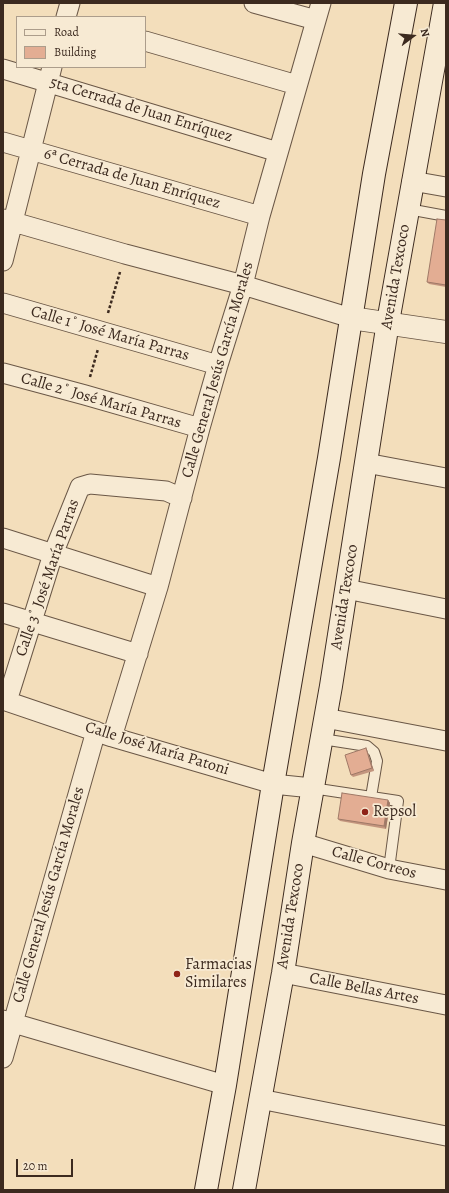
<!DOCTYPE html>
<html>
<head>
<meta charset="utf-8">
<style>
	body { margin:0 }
	#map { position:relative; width:449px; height:1193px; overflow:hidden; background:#f3debb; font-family:Alegreya,serif }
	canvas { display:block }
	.frame { position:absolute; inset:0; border:4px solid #3c2a1f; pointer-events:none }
	.legend { position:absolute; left:16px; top:16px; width:130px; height:52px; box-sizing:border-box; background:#f7ead3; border:1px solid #ac9d8b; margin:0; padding:5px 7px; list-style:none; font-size:12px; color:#3c2a1f }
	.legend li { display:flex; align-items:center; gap:8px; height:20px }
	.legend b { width:20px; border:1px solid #ac9d8b }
	.north { position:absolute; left:393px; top:16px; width:40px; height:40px; -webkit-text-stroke:3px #f7ead3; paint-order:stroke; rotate:74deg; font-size:11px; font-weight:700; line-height:16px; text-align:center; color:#3c2a1f }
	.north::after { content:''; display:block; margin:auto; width:14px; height:18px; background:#3c2a1f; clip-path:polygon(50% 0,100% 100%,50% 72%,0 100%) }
	.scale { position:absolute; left:16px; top:1159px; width:57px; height:18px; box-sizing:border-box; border:2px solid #3c2a1f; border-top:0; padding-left:5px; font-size:12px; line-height:14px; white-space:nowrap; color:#3c2a1f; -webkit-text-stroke:3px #f7ead3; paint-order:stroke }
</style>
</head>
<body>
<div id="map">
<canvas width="449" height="1193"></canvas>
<div class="frame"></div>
<ul class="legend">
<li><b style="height:5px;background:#f7ead3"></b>Road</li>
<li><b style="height:11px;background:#e3ad93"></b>Building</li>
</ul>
<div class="north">N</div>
<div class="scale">20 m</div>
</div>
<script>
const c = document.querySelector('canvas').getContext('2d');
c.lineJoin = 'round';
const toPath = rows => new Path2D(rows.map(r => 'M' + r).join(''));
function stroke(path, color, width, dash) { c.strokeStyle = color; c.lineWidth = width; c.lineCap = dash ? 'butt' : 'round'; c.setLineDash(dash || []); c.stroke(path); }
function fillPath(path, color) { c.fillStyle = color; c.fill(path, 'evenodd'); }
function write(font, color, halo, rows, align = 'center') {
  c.font = font + ' Alegreya,serif'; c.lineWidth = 3.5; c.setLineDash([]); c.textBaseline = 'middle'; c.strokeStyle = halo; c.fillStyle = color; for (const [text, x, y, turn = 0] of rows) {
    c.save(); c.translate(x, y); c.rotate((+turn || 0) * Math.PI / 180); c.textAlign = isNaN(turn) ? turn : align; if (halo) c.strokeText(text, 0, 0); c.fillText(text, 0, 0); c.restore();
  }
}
const path = toPath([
	[108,313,120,272],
	[90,377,98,349]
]);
const service = toPath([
	[408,209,446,216],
	[322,739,367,746,374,752,377,761,371,797],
	[312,788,398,801,389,869]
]);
const minor = toPath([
	[254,3,316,20],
	[66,17,70,3],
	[145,41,297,85],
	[3,69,278,152],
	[3,142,260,216],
	[412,181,446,187],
	[3,219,125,254,243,285,351,318],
	[3,261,52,67],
	[3,303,218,365],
	[3,373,85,395,200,428],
	[366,463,446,478],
	[3,538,158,587],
	[346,589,446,609],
	[3,613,138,654],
	[3,700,112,737,273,784,312,788],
	[7,701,53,554,80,487,90,484,166,491,182,498],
	[325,718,446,741],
	[112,737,158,587,200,428,218,365,243,285,260,216,321,3],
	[303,843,389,869,446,880],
	[283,973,446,1005],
	[3,1020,225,1085],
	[3,1058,96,731],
	[260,1099,446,1136]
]);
const tertiary = toPath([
	[351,318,446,332]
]);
const secondary = toPath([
	[206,1190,225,1085,273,784,329,458,374,174,406,3],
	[244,1190,283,973,303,843,331,686,388,322,445,3]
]);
const wall = toPath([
	[446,220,446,287,429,284,427,282],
	[366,748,367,750,374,771,353,777,351,775],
	[388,800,390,803,386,829,340,821,338,819]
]);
const shadedWall = toPath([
	[366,748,367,750,374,771,372,768],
	[388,800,390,803,386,829,384,826]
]);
const building = toPath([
	[437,219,446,220,446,285,427,282,437,219],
	[366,748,372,768,351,775,345,755,366,748],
	[342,793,388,800,384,826,338,819,342,793]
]);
const markers = [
	[365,812,4,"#8f2418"],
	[177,974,4,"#8f2418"]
];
const streetNames = [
	["5ta Cerrada de Juan Enríquez",141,110,17],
	["6ª Cerrada de Juan Enríquez",132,179,16],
	["Avenida Texcoco",396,277,-80],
	["Calle 1˚ José María Parras",110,334,16],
	["Calle General Jesús García Morales",218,370,-74],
	["Calle 2˚ José María Parras",101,401,16],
	["Calle 3˚ José María Parras",48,578,-71],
	["Avenida Texcoco",345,597,-81],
	["Calle José María Patoni",157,749,17],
	["Calle Correos",374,863,15],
	["Calle General Jesús García Morales",49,895,-74],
	["Avenida Texcoco",291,916,-81],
	["Calle Bellas Artes",364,989,11]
];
const poiNames = [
	["Repsol",373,812],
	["Farmacias",185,965],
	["Similares",185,983]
];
stroke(service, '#6a5746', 12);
stroke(minor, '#6a5746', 21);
stroke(tertiary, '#6a5746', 24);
stroke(secondary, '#3c2a1f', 24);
stroke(path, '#3c2a1f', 2.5, [3, 2]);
stroke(service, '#f7ead3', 10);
stroke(minor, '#f7ead3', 19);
stroke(tertiary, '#f7ead3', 22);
stroke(secondary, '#f7ead3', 22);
fillPath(wall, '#c3957e');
fillPath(shadedWall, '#9f7967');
fillPath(building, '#e3ad93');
stroke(building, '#9f7967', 1);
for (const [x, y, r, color] of markers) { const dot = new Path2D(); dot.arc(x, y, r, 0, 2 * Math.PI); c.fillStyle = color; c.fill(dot); stroke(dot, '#f7ead3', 1.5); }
write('16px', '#3c2a1f', '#f7ead3', streetNames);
write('16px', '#3c2a1f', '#f7ead3', poiNames, 'left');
</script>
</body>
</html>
